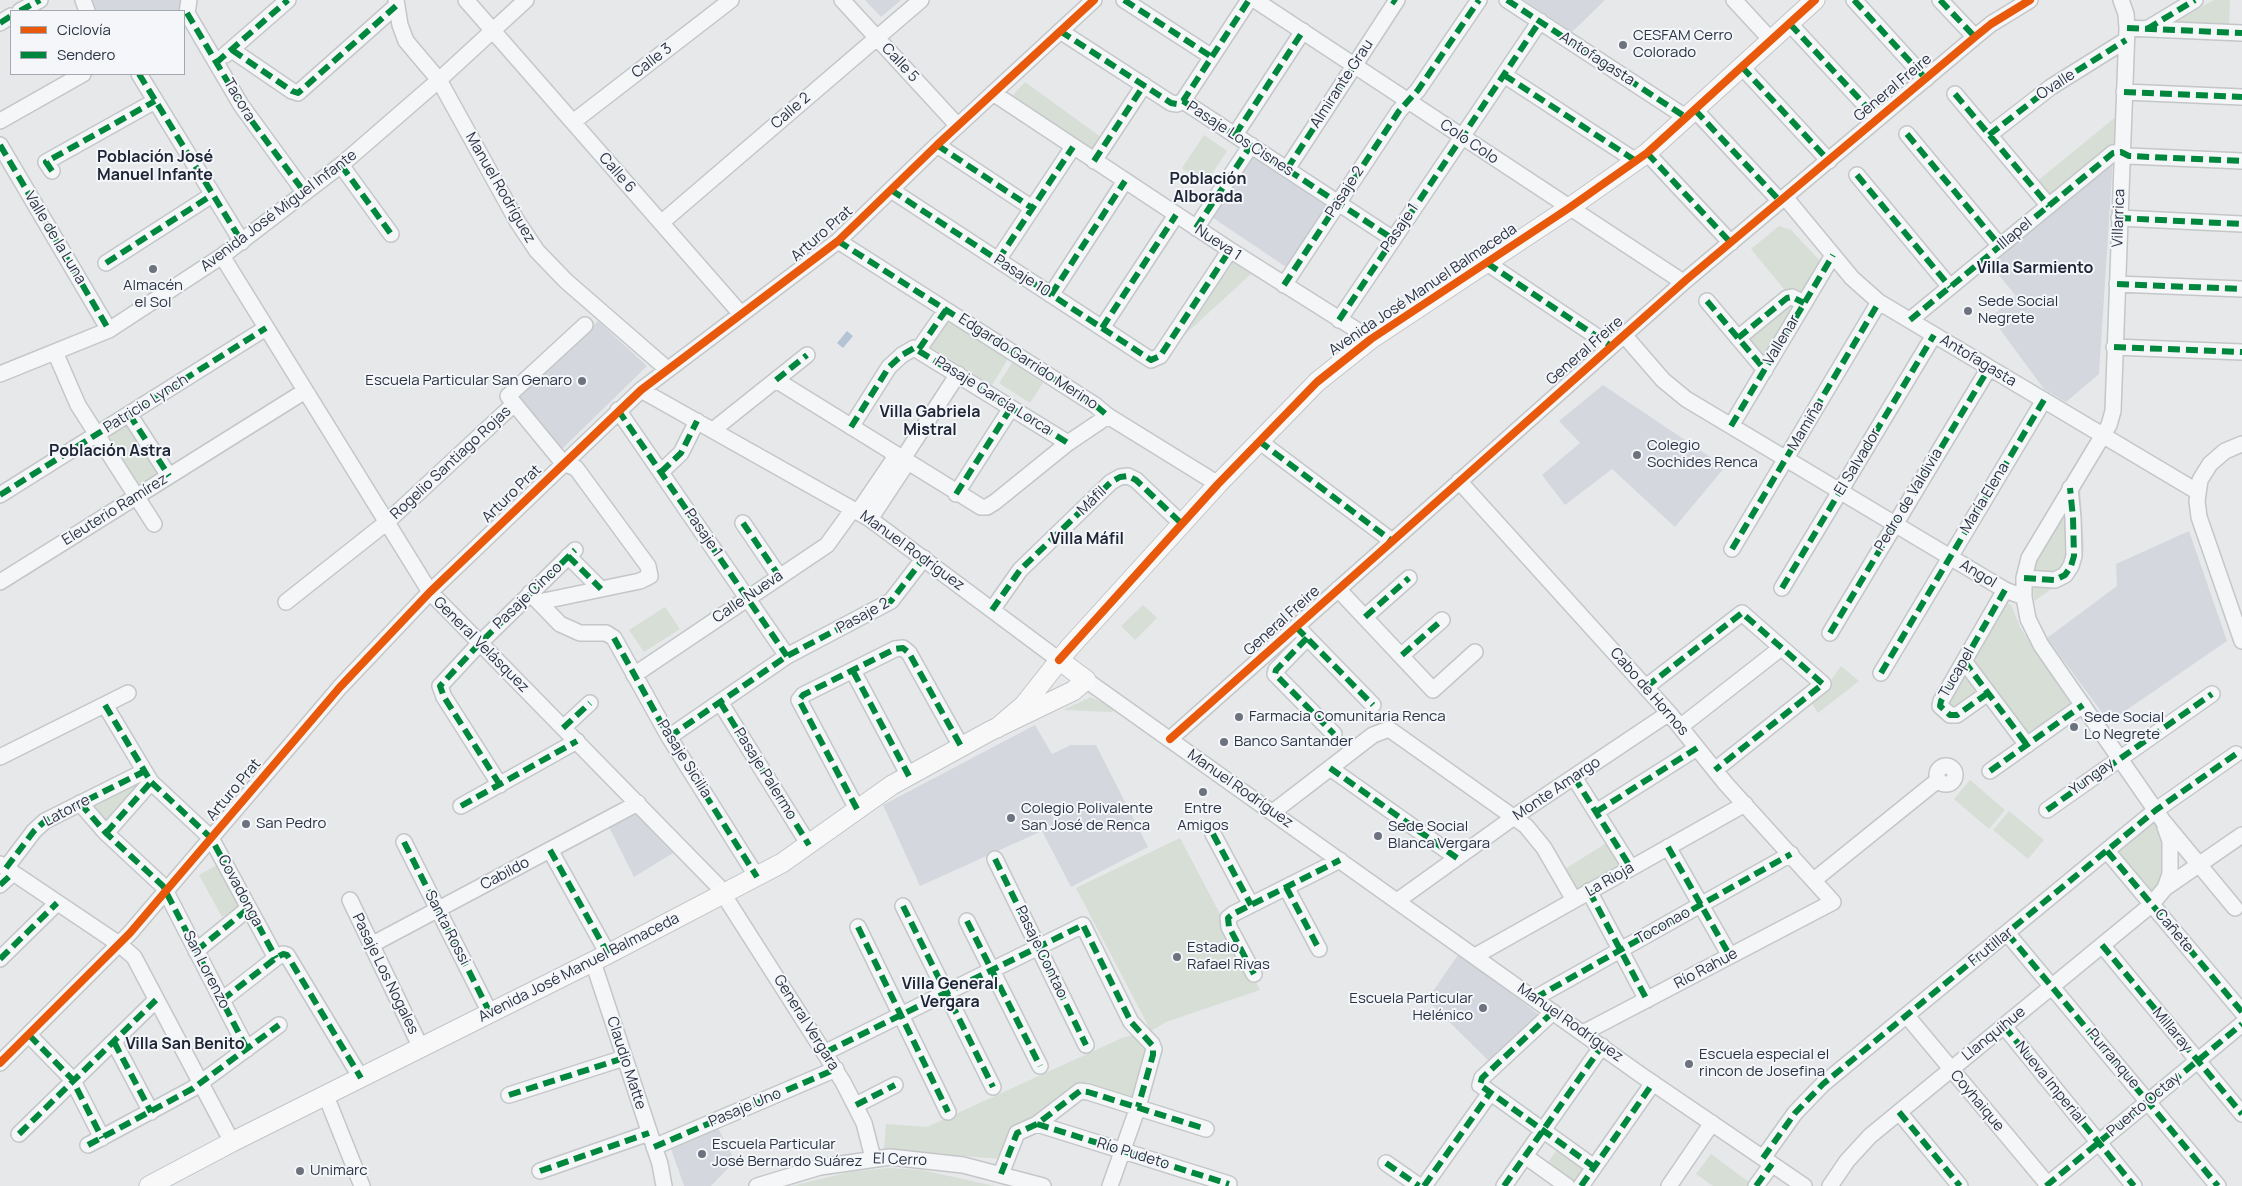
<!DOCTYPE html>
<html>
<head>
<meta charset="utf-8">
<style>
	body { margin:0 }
	#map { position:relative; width:2242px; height:1186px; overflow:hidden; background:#e6e8ea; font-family:Manrope,sans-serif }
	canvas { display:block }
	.legend { position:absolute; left:10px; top:10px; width:175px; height:65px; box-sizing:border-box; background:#f4f6f9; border:1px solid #a4a8b1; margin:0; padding:6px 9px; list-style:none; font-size:15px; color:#2b3445 }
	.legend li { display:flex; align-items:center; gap:10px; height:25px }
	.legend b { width:25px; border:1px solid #a4a8b1 }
</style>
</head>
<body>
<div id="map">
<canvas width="2242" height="1186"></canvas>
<ul class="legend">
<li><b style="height:6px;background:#e8590c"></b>Ciclovía</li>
<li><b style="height:6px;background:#00873e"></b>Sendero</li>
</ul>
</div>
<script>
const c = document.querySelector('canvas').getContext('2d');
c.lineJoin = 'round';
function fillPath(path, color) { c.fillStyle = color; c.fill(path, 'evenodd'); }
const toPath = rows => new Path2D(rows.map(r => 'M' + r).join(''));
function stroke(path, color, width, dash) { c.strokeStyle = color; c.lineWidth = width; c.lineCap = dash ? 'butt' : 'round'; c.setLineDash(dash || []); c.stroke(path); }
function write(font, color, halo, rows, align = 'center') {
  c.font = font + ' Manrope,sans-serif'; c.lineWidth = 4; c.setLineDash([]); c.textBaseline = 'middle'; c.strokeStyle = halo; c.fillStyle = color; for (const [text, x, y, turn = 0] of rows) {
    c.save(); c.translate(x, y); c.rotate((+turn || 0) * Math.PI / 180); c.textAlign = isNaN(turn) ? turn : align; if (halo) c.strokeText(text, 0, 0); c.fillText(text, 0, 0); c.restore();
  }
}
const built = toPath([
	[90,0,181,0,181,11,95,11],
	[865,0,901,0,881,17],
	[1524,0,1605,0,1572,32],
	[1251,152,1328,204,1286,267,1209,215],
	[2113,159,2099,374,2066,402,2044,389,1991,317,2016,296,1989,263],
	[598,321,647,366,560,451,517,397],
	[1603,385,1725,467,1675,527,1612,469,1565,505,1542,475,1580,443,1559,421],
	[2189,531,2227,641,2109,722,2047,638,2117,586,2116,564],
	[1035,725,1052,754,1071,745,1096,745,1148,847,1071,887,1042,831,920,886,883,805],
	[635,813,673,853,634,877,609,827],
	[1460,952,1540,1016,1490,1062,1427,1000],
	[717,1126,735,1161,711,1186,684,1186,670,1146]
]);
const green = toPath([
	[2214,0,2230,0,2229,25,2172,23],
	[1025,82,1102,138,1094,154,1009,99],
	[2117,116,2116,145,2051,200,2036,182],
	[1204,135,1227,151,1205,184,1182,168],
	[1779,226,1791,230,1822,263,1765,361,1741,331,1788,294,1751,249],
	[1231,261,1251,274,1181,338],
	[946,318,1009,357,992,385,929,346],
	[1012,363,1043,383,1030,403,999,383],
	[127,422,161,475,137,490,104,437],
	[2080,484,2084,549,2081,562,2069,577,2034,601,2032,564],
	[2007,603,2011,605,2020,627,2072,706,2027,738,1990,687,1953,710,1947,703],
	[1143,605,1157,618,1135,640,1121,626],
	[665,607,680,629,644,652,629,630],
	[1841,666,1859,681,1818,713,1809,699,1829,683],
	[1091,697,1115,708,1112,712,1063,710],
	[142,778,145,783,105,827,87,805],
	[1970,780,2005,810,1989,829,1954,799],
	[2009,811,2044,840,2028,859,1993,830],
	[2154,817,2165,839,2165,876,2153,894,2112,851],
	[1180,838,1260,990,1166,1022,1151,1031,1076,888],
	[1608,842,1625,866,1579,893,1565,869],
	[220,863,243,905,222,917,199,875],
	[1138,1034,1152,1046,1136,1098,1087,1082,1075,1086,1032,1126,1017,1125,1001,1159,884,1150,886,1124,927,1127,1122,1038],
	[1559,1147,1589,1168,1577,1185,1547,1164],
	[1711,1154,1750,1183,1748,1186,1713,1186,1696,1174],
	[889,1168,922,1170,994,1186,792,1186,849,1172]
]);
const water = toPath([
	[847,331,853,336,843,348,837,343]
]);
const minor = toPath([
	[83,0,87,11],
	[189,0,187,13,241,105,305,193],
	[396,0,400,25,406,41,439,80,517,221,537,251,566,281,666,368],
	[466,0,741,314],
	[842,0,958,126],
	[1124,0,1212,57],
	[1255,0,1683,282],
	[1507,0,1687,118],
	[1734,0,1771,40],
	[1854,0,1926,79],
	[1940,0,1975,37],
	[2121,0,2126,14,2127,28,2113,411,2109,425,2029,558,2024,578,2024,597,2028,619,2041,645,2163,821,2235,908],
	[20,11,40,0],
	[0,23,11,16],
	[1790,24,1878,119],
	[2127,28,2242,33],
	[2147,29,2195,0],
	[1060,31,1171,103,1177,104,1183,101,1249,0],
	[232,50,292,91,298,93,396,6],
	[225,55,288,0],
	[1742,67,1829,161],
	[139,74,242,242],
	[1504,75,1636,161],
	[2124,92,2242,97],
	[993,93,1230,250,1371,339],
	[1955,94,2049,206],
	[1183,101,1393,239],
	[1695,110,1780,201],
	[0,121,83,74],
	[573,122,731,0],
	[1907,134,2000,246],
	[1235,135,1303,31],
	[1989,135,2051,87,2126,40],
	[0,145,109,330],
	[937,145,1032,208],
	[1647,153,1731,243],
	[1094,161,1144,85],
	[341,165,391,234],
	[1287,169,1397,0],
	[52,171,46,162,155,101],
	[1857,175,1950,287],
	[891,190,1151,360,1160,356,1230,250],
	[1785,197,1852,278,1879,302,2198,492],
	[2119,218,2242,224],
	[661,223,921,0],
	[1196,228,1251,145],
	[838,241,1095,405,1108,416,1218,484],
	[222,256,430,592,718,886,843,1082,864,1123,873,1158],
	[998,260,1073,147],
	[106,263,212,195],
	[1487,263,1611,346],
	[2117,284,2242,289],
	[1284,285,1399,111,1418,90,1479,0],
	[1051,295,1125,181],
	[1707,301,1765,370],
	[1339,320,1540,21],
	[1910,320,2113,153,2121,152,2129,156,2242,161],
	[1102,328,1176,215],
	[1624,335,1663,380,1686,399,2005,590,2024,597],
	[1738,338,1787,298,1792,297,1804,303],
	[2114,347,2242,352],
	[919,349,946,310],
	[55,352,78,405,154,524],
	[0,374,109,330,222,256,341,165,439,80,526,0],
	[776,380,981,507,987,507,995,502,1068,443,1108,416],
	[641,390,870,519,1059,660],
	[618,410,787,656],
	[129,414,169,476],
	[1731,426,1833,255],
	[851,427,889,367,902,355,914,348,1068,443],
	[713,430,807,355],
	[1259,441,1392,541],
	[2242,444,2225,451,2210,464,2200,480,2197,501,2199,517,2242,641],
	[902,460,958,374],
	[661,472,681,453,697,421],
	[1459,481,1669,713,1726,784,1833,902,1583,1033],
	[956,494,1011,408],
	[0,495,266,328],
	[858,512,896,456],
	[870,519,907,463],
	[743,523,779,576],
	[1732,549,1879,302],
	[568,556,601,589],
	[2024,578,2055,580,2065,575,2071,566,2074,556,2073,518,2070,488],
	[0,582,305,391],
	[1782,588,1934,335],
	[1338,589,1433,690,1475,652],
	[530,593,560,624,580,633,606,633,614,638,669,737,757,877],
	[286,602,387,522,514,404],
	[539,602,640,581,650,576,648,566,576,468,563,463,508,396,585,325],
	[992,610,1020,570,1111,482,1120,477,1128,476,1136,480,1182,524],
	[1365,617,1409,578],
	[1301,631,1373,705],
	[1830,633,1989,368],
	[1307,638,1276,670,1275,674,1334,734],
	[1402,655,1442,620],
	[1964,661,2027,745],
	[853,671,909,776],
	[1881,673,2044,400],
	[634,675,827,545,853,509],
	[1086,680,1641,1075,1804,1186],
	[1646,687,1742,613,1823,684,1715,770],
	[1988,693,1957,715,1950,715,1940,706,1941,701,2005,590],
	[720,702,809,845],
	[105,705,151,782,211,838,276,958],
	[1680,727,1781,648],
	[563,728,590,703],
	[669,737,787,656,891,601,924,558],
	[1170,739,1686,280,1975,37,1991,24,2030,0],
	[0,757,128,693],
	'1937 775a9 9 0 1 1 18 0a9 9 0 1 1-18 0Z',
	[1330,768,1457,858],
	[1990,771,2083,705],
	[1574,777,1631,868],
	[500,785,444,697,440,686,480,643,575,550],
	[80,803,106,833,163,886,247,1049],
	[461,806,577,741],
	[857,809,799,700,803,695,895,649,903,648,909,653,962,748],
	[2047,810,2212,694],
	[1273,812,1373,735,1389,729,1526,826,1544,848,1574,900],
	[1596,812,1697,748],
	[106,833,151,782],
	[1213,834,1251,905],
	[404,842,490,1013],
	[1668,847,1730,956],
	[550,850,608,954],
	[2107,851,2242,1012],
	[995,859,1086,1045],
	[0,864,119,944,134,957,232,1142],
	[6,868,34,831,45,821,143,772],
	[1814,880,1938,780],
	[0,885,13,873],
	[1286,887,1319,949],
	[2165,888,2242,835],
	[1589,891,1647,1000],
	[350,900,421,1048],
	[1397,901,1514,817,1669,713],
	[903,906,993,1087],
	[967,921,1040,1066],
	[858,927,948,1112],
	[2007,933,2218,1186],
	[371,945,638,803],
	[2102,945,2242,1114],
	[196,951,249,908],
	[1475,956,1745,804],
	[0,959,57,903],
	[593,962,660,1164,664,1186],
	[1254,974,1229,927,1228,918,1233,914,1340,860],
	[1535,998,1791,854],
	[222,1000,276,958,283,954,287,955,361,1078],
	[1553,1012,1482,1078,1480,1085,1594,1167],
	[1907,1016,2049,1186],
	[2004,1026,2134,1186],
	[29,1035,72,1079,102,1138],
	[114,1042,151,1112],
	[826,1052,1083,925,1131,1022,1152,1044,1154,1049,1138,1107,1110,1186],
	[0,1063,130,933,340,687,430,592,641,390,838,241,937,145,1094,0],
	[509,1095,624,1058],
	[326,1096,362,1186],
	[856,1105,895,1085],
	[1899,1112,1960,1186],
	[1037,1124,1229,1184],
	[19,1134,156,1000],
	[88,1145,192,1089,279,1025],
	[654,1147,836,1069],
	[1525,1156,1567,1186],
	[1763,1158,1795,1113,1823,1084,2156,810,2236,754],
	[1386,1163,1419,1186],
	[540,1171,649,1133],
	[1001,1174,1017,1133,1037,1124,1080,1091,1088,1092,1206,1129],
	[757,1186,820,1167,890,1157,963,1165,1043,1186],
	[1424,1186,1490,1093],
	[1504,1186,1602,1046],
	[1581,1186,1653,1083],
	[1669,1186,1712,1123],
	[1756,1186,1772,1164],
	[1830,1186,1847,1161,1870,1136,2151,905,2165,888,2170,874,2170,841,2165,827],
	[2046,1186,2242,1024]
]);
const major = toPath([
	[997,728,1024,705,1069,648,1218,484,1317,382,1371,339,1569,208,1647,153,1815,0],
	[149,1186,232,1142,608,954,782,863,892,785,990,731,1073,691,1086,680,1059,660]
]);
const quiet = toPath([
	[1124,0,1212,57],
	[1392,0,1396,3],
	[1507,0,1687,118],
	[1854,0,1926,79],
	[1940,0,1975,37],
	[20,11,40,0],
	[187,13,248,116,305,193],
	[0,23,11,16],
	[1790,24,1878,119],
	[2127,28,2242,33],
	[2147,29,2195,0],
	[1060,31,1171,103,1177,104,1183,101,1249,0],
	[232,50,292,91,298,93,396,6],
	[216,63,288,0],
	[1742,67,1829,161],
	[139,74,242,242],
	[1504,75,1636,161],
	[2124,92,2242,97],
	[1955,94,2049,206],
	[1183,101,1393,239],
	[1695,110,1780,201],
	[1907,134,2000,246],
	[1235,135,1303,31],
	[1989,135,2051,87,2126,40],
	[0,145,109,330],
	[937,145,1032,208],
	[1647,153,1731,243],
	[1094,161,1144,85],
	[341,165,391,234],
	[1287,169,1354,66],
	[52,171,46,162,155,101],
	[1857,175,1950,287],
	[891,190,1151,360,1160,356,1230,250],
	[2119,218,2242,224],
	[1196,228,1251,145],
	[838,241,1095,405,1108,416],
	[998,260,1073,147],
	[106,263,212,195],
	[1487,263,1611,346],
	[2117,284,2242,289],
	[1284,285,1399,111,1418,90,1479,0],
	[1051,295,1125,181],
	[1707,301,1765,370],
	[1339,320,1540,21],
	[1910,320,2113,153,2121,152,2129,156,2242,161],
	[1102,328,1176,215],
	[1738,338,1787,298,1792,297,1804,303],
	[2114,347,2242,352],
	[919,349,946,310],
	[776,380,807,355],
	[618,410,787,656],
	[129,414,169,476],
	[1731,426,1833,255],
	[851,427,889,367,902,355,914,348,1068,443],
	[1259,441,1392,541],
	[661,472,681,453,697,421],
	[956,494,1011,408],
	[0,495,266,328],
	[743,523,779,576],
	[1732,549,1879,302],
	[568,556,601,589],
	[2024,578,2055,580,2065,575,2071,566,2074,556,2073,518,2070,488],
	[1782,588,1934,335],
	[992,610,1020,570,1111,482,1120,477,1128,476,1136,480,1182,524],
	[1365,617,1409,578],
	[1296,627,1373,705],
	[1830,633,1989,368],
	[614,638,669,737,757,877],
	[1307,638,1276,670,1275,674,1334,734],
	[1402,655,1442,620],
	[1964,661,2027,745],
	[853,671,909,776],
	[1881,673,2044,400],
	[1646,687,1742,613,1823,684,1715,770],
	[1988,693,1957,715,1950,715,1940,706,1941,701,2005,590],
	[720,702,809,845],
	[105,705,151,782,211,838,276,958],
	[563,728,590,703],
	[669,737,787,656,891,601,924,558],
	[1330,768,1457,858],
	[1990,771,2083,705],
	[1574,777,1631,868],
	[500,785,444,697,440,686,480,643,575,550],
	[80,803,106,833,163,886,247,1049],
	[461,806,577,741],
	[857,809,799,700,803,695,895,649,903,648,909,653,962,748],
	[2047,810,2212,694],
	[1596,812,1697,748],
	[106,833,151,782],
	[1213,834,1251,905],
	[404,842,490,1013],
	[1668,847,1730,956],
	[550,850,608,954],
	[2107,851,2242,1012],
	[995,859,1086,1045],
	[6,868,34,831,45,821,143,772],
	[0,885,13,873],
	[1286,887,1319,949],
	[1589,891,1647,1000],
	[903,906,993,1087],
	[967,921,1040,1066],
	[858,927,948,1112],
	[2007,933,2218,1186],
	[2102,945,2242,1114],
	[196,951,249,908],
	[0,959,57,903],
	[1254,974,1229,927,1228,918,1233,914,1340,860],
	[1535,998,1791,854],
	[222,1000,276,958,283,954,287,955,361,1078],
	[1553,1012,1482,1078,1480,1085,1594,1167],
	[2004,1026,2134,1186],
	[29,1035,72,1079,102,1138],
	[114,1042,151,1112],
	[826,1052,1083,925,1131,1022,1153,1046,1153,1055,1138,1107],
	[509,1095,624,1058],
	[856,1105,895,1085],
	[1899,1112,1960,1186],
	[1037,1124,1229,1184],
	[19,1134,156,1000],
	[88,1145,192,1089,279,1025],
	[654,1147,836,1069],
	[1763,1158,1795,1113,1823,1084,2156,810,2236,754],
	[1386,1163,1419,1186],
	[540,1171,649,1133],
	[1001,1174,1017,1133,1037,1124,1080,1091,1088,1092,1206,1129],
	[1424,1186,1490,1093],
	[1504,1186,1602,1046],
	[1581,1186,1653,1083],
	[1756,1186,1772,1164],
	[2046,1186,2242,1024]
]);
const cycleway = toPath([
	[1059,660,1218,484,1317,382,1371,339,1569,208,1647,153,1815,0],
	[1170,739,1686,280,1975,37,1991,24,2030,0],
	[0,1063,130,933,340,687,430,592,641,390,838,241,937,145,1094,0]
]);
const markers = [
	[1623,45,5,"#6c737f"],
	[153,269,5,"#6c737f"],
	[1968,311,5,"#6c737f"],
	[582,381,5,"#6c737f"],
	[1637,455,5,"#6c737f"],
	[1239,717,5,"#6c737f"],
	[2074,727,5,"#6c737f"],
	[1224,742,5,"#6c737f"],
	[1203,792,5,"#6c737f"],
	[1011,818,5,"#6c737f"],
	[246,824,5,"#6c737f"],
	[1378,836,5,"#6c737f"],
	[1177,957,5,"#6c737f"],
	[1483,1008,5,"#6c737f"],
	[1689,1064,5,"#6c737f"],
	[702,1154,5,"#6c737f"],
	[300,1171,5,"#6c737f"]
];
const poiNames = [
	["CESFAM Cerro",1633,36],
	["Colorado",1633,53],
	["Almacén",153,286,"center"],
	["el Sol",153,303,"center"],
	["Sede Social",1978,302],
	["Negrete",1978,319],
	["Escuela Particular San Genaro",572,381,"right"],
	["Colegio",1647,446],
	["Sochides Renca",1647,463],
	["Farmacia Comunitaria Renca",1249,717],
	["Sede Social",2084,718],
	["Lo Negrete",2084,735],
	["Banco Santander",1234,742],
	["Colegio Polivalente",1021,809],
	["San José de Renca",1021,826],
	["Entre",1203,809,"center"],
	["Amigos",1203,826,"center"],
	["San Pedro",256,824],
	["Sede Social",1388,827],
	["Blanca Vergara",1388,844],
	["Estadio",1187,948],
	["Rafael Rivas",1187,965],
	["Escuela Particular",1473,999,"right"],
	["Helénico",1473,1016,"right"],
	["Escuela especial el",1699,1055],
	["rincon de Josefina",1699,1072],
	["Escuela Particular",712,1145],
	["José Bernardo Suárez",712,1162],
	["Unimarc",310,1171]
];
const streetNames = [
	["Antofagasta",1597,59,33],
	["Calle 3",652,61,-38],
	["Calle 5",900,63,47],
	["Almirante Grau",1342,84,-57],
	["Ovalle",2056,85,-33],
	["General Freire",1893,88,-40],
	["Tacora",239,100,59],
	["Calle 2",791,111,-41],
	["Pasaje Los Cisnes",1240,139,33],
	["Colo Colo",1469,142,34],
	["Calle 6",617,173,49],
	["Manuel Rodríguez",500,188,60],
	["Pasaje 2",1345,192,-57],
	["Avenida José Miguel Infante",279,211,-37],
	["Villarrica",2119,218,-88],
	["Pasaje 1",1400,228,-56],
	["Arturo Prat",822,234,-41],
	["Illapel",2015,234,-40],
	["Valle de la Luna",55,238,59],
	["Nueva 1",1218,243,33],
	["Pasaje 10",1022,276,33],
	["Avenida José Manuel Balmaceda",1423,290,-34],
	["Vallenar",1782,340,-59],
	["General Freire",1585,351,-41],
	["Antofagasta",1978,361,31],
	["Edgardo Garrido Merino",1028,362,33],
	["Pasaje García Lorca",993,396,32],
	["Patricio Lynch",146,404,-32],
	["Mamiña",1806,426,-59],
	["El Salvador",1858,462,-59],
	["Rogelio Santiago Rojas",451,463,-43],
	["Arturo Prat",512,494,-44],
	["María Elena",1985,498,-59],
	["Pedro de Valdivia",1909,500,-59],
	["Máfil",1092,501,-44],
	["Eleuterio Ramírez",115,510,-32],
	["Pasaje 1",703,533,55],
	["Manuel Rodríguez",912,551,36],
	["Angol",1978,574,31],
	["Pasaje Cinco",528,596,-44],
	["Calle Nueva",748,597,-34],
	["Pasaje 2",863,616,-29],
	["General Freire",1282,621,-42],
	["General Velásquez",481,645,45],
	["Tucapel",1957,673,-60],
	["Cabo de Hornos",1649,692,49],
	["Pasaje Sicilia",684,759,58],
	["Pasaje Palermo",765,774,58],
	["Yungay",2092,777,-36],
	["Manuel Rodríguez",1240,789,35],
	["Monte Amargo",1557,789,-34],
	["Arturo Prat",234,790,-50],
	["Latorre",67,811,-28],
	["Cabildo",505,874,-28],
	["La Rioja",1610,880,-30],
	["Covadonga",240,891,62],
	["Toconao",1663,926,-29],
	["Santa Rossi",447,928,63],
	["Cañete",2174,931,50],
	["Frutillar",1991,947,-39],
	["Pasaje Contao",1041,952,64],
	["Avenida José Manuel Balmaceda",579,968,-27],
	["Río Rahue",1706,969,-28],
	["San Lorenzo",206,970,63],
	["Pasaje Los Nogales",385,974,64],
	["General Vergara",806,1023,58],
	["Manuel Rodríguez",1570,1023,35],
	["Millaray",2172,1030,50],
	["Llanquihue",1994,1034,-39],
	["Purranque",2113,1059,50],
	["Claudio Matte",626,1063,72],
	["Nueva Imperial",2050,1083,51],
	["Coyhaique",1977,1101,50],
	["Puerto Octay",2144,1105,-40],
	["Pasaje Uno",745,1108,-23],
	["Río Pudeto",1133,1154,17],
	["El Cerro",900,1160,2]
];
const neighbourhoodNames = [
	["Población José",155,158],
	["Manuel Infante",155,176],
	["Población",1208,180],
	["Alborada",1208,198],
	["Villa Sarmiento",2035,269],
	["Villa Gabriela",930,413],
	["Mistral",930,431],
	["Población Astra",110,452],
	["Villa Máfil",1087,540],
	["Villa General",950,985],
	["Vergara",950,1003],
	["Villa San Benito",185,1045]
];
fillPath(built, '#d4d7dd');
fillPath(green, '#d6ded6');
fillPath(water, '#b4c4d5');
stroke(minor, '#c4c6c8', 18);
stroke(major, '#c2c5c8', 21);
stroke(minor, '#f5f6f7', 15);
stroke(major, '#f8f8f8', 19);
stroke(quiet, '#00873e', 6, [12, 6]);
stroke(cycleway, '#e8590c', 8);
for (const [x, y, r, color] of markers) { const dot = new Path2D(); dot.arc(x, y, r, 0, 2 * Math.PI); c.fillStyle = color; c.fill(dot); stroke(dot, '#f4f6f9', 2); }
write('15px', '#2b3445', '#f4f6f9', poiNames, 'left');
write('15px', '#2b3445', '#f4f6f9', streetNames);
write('bold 16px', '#1d2536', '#f4f6f9', neighbourhoodNames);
</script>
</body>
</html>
